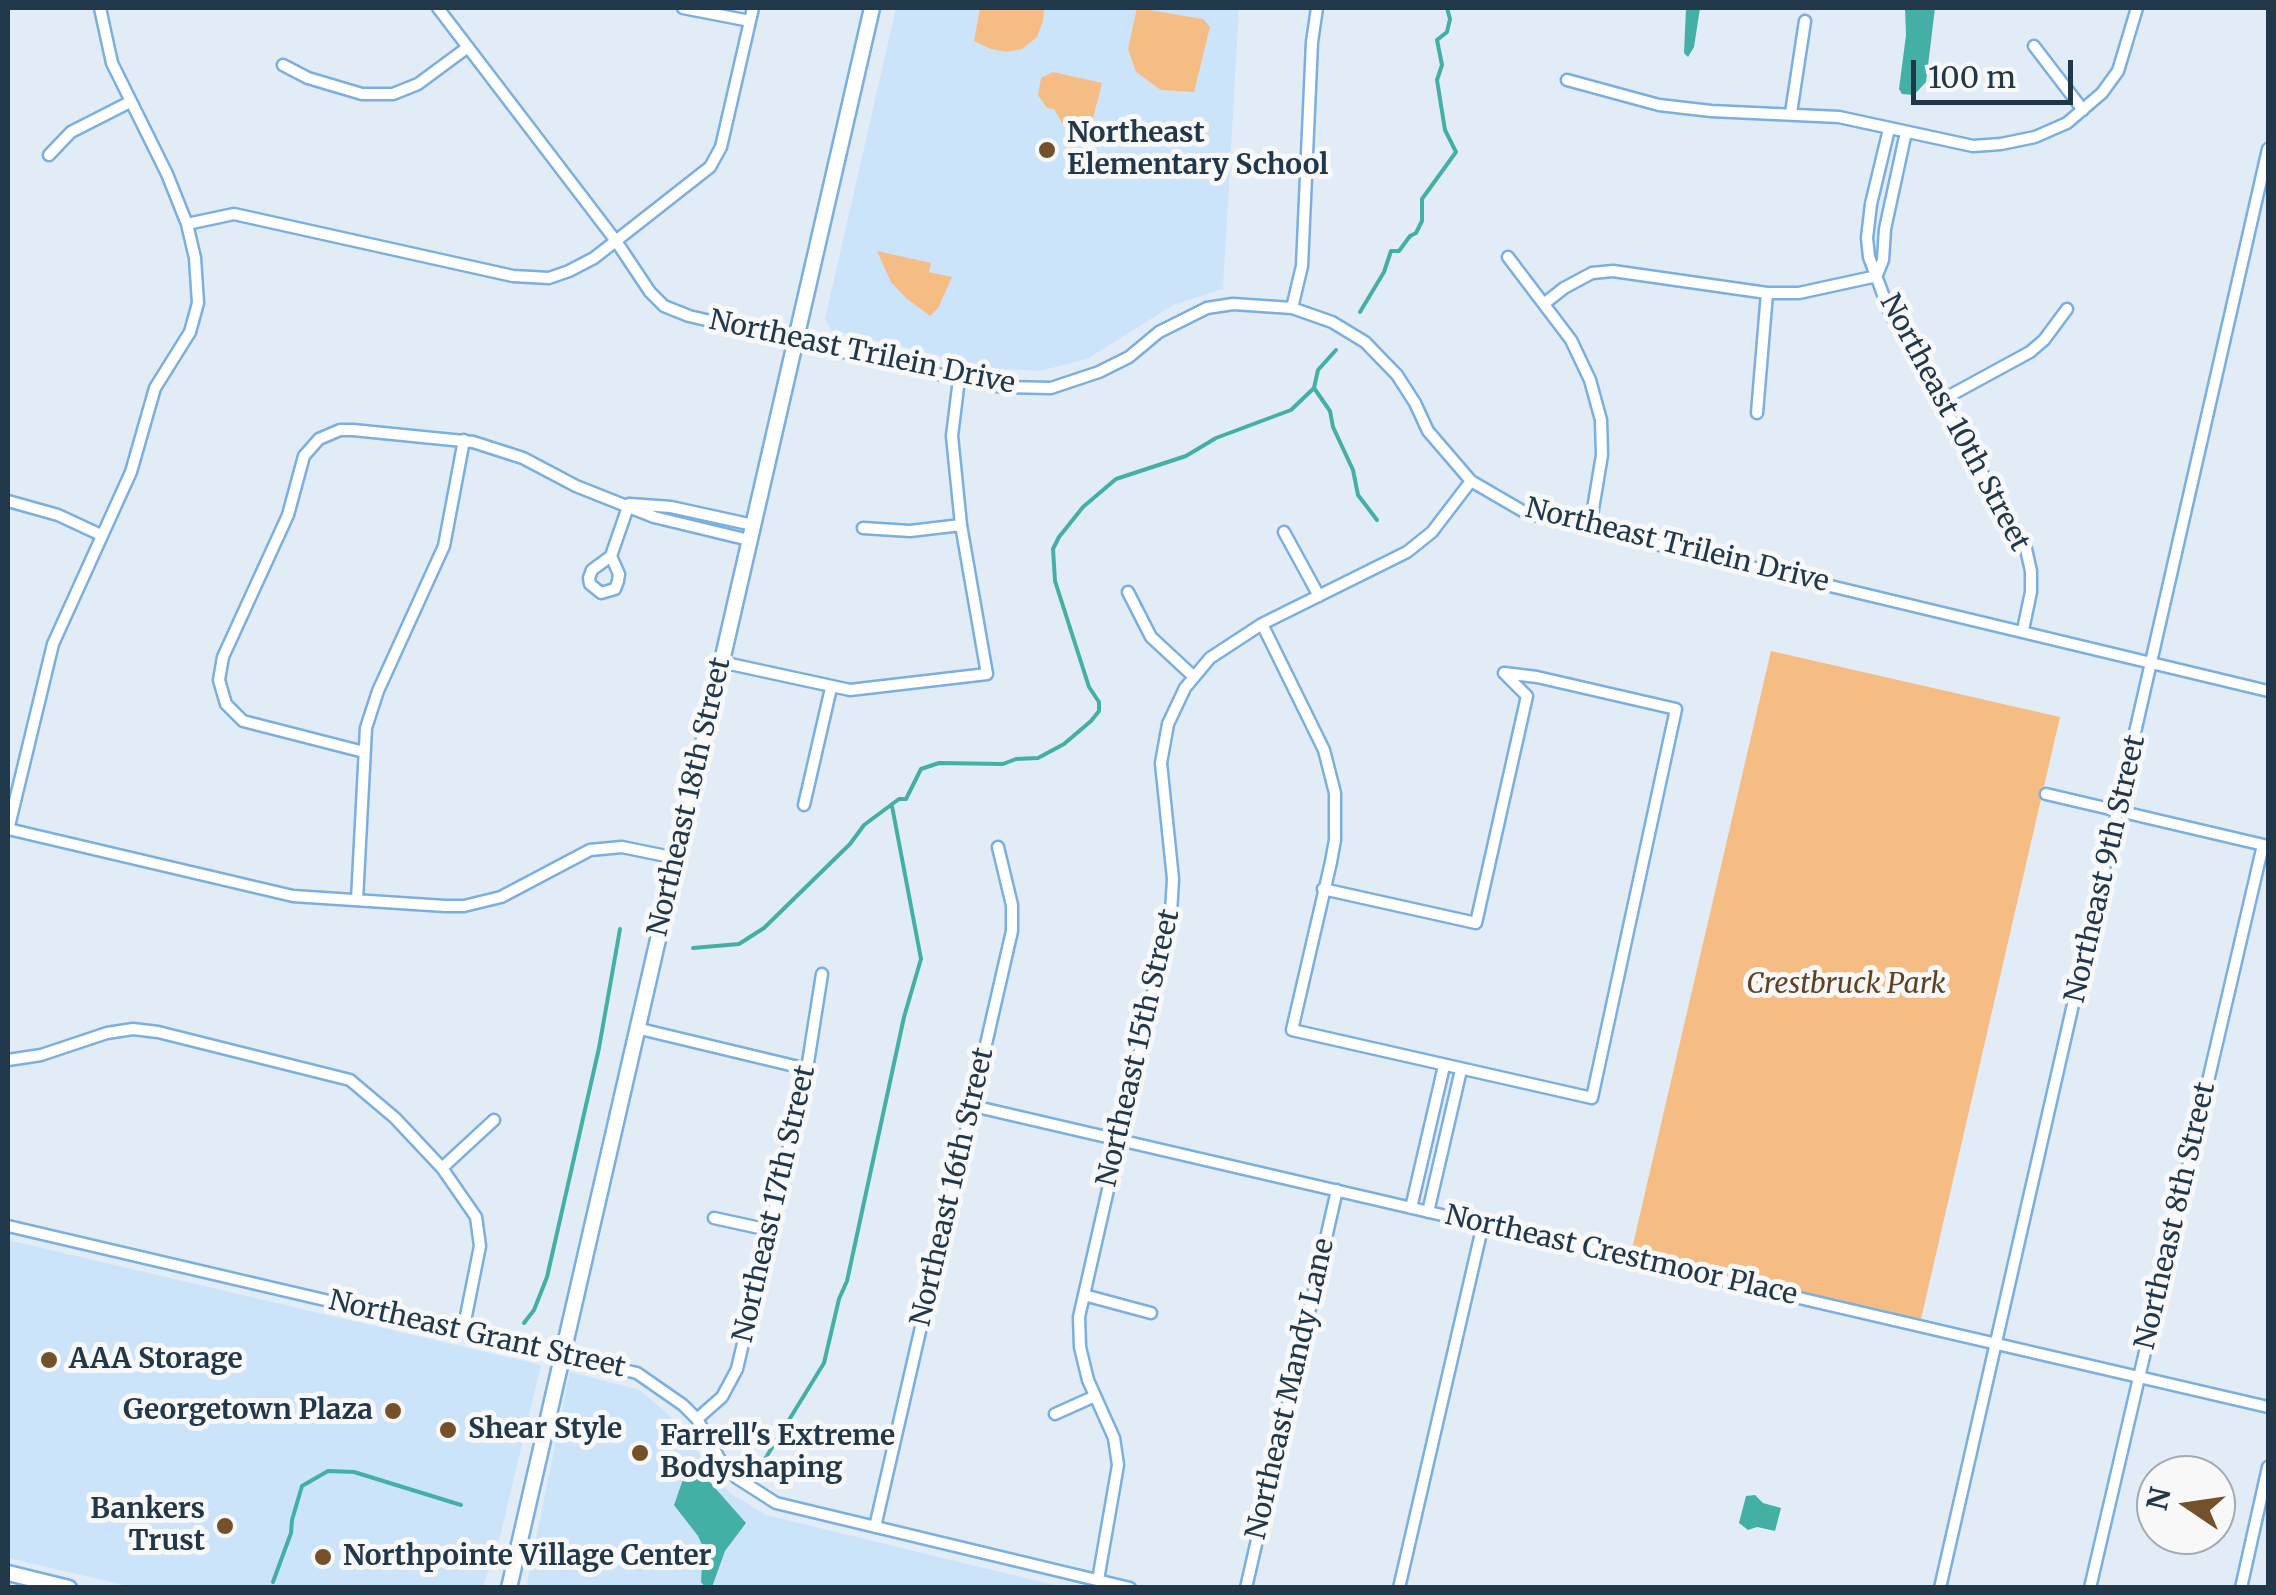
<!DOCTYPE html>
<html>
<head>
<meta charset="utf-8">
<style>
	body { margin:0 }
	#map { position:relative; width:2276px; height:1595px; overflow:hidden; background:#e2ecf6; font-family:Merriweather,serif }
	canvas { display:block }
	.frame { position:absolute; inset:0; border:10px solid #21374a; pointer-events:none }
	.north { position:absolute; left:2136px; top:1455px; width:100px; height:100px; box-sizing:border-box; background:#f8f8f8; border:2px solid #a2abb2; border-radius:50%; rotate:283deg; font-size:28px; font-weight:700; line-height:40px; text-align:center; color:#21374a }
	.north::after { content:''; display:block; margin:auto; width:35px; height:45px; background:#75512b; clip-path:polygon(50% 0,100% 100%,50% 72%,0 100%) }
	.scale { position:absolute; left:1911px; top:60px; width:162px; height:45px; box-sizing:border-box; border:5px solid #21374a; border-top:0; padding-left:12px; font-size:30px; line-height:35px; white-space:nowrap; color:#21374a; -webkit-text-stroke:8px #f8f8f8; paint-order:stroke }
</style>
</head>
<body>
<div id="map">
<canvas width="2276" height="1595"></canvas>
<div class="frame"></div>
<div class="north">N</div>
<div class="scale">100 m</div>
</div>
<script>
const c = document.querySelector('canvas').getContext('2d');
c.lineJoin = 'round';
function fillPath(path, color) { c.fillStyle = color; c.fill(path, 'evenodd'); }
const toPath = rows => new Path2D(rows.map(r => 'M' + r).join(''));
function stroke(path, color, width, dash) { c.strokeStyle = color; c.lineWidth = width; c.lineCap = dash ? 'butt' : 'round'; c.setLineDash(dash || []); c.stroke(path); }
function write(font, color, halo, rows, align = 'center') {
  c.font = font + ' Merriweather,serif'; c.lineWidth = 10; c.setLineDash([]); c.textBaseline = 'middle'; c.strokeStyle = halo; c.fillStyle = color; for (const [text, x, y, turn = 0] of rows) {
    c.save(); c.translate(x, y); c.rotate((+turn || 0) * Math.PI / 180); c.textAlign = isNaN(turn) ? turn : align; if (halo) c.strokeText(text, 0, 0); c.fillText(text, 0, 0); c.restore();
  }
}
const built = toPath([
	[896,8,1239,8,1223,289,1173,305,1087,359,1040,371,991,368,831,330,825,319],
	[8,1240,541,1365,501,1532,483,1587,133,1587,8,1558],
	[570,1372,640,1390,674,1420,730,1493,766,1515,1062,1587,526,1588]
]);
const green = toPath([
	[980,8,1044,8,1043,21,1037,37,1022,49,1006,52,991,49,974,41],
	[1137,8,1203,19,1210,27,1194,92,1161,90,1136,72,1128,49],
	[1053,72,1102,83,1090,130,1079,137,1070,136,1054,109,1047,108,1038,95,1041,78],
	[877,251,931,263,929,272,952,277,938,308,930,316,906,298,891,282],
	[1771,651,2060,717,1921,1319,1631,1253]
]);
const water = toPath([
	[1686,8,1700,8,1694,47,1688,57,1684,53],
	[1905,8,1935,8,1926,82,1914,95,1902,94,1899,89,1906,35],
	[693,1463,746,1523,725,1551,712,1587,705,1587,701,1582,703,1547,698,1536,674,1505,687,1468],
	[1755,1495,1763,1503,1781,1508,1775,1531,1757,1527,1748,1530,1739,1523,1746,1496]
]);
const stream = toPath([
	[2267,8,2268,9],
	[1360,312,1384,272,1391,251,1399,251,1410,236,1416,233,1422,221,1422,199,1456,152,1445,130,1437,80,1442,65,1437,40,1447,32,1450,19,1447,8],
	[1314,388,1330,411,1333,427,1353,470,1358,495,1377,520],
	[693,948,739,944,764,928,850,844,864,825,899,799,906,799,921,769,939,763,1003,764,1016,759,1038,758,1064,744,1091,721,1099,711,1099,702,1089,687,1055,581,1053,549,1059,537,1083,507,1116,479,1186,456,1216,438,1291,410,1314,388,1318,370,1336,350],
	[524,1323,534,1310,547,1277,599,1048,620,929],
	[765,1459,824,1363,839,1299,847,1281,904,1017,921,959,892,806],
	[273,1582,291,1533,292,1520,302,1486,328,1471,354,1472,461,1505]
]);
const minor = toPath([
	[438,8,616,241,650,292,664,306,689,316,959,379,1003,387,1051,388,1099,372,1129,357,1159,332,1207,308,1233,304,1292,308,1332,322,1365,342,1397,375,1415,403,1428,431,1471,481,1526,513,2268,691],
	[683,8,750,21],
	[2034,46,2083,110],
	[283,65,308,78,362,94,393,94,418,84,468,47],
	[1567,80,1659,105,1711,111,1839,117,1973,146,2001,144,2035,137,2067,123,2102,93,2118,71,2137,8],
	[1791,113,1805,21],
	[1889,129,1871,204,1867,238,1869,257,1890,313,2026,549,2031,571,2031,592,2023,630],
	[49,155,71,132,130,102],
	[187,224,234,214,513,276,549,278,569,271,594,258,710,167,721,147,753,8],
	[1508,257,1571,340,1590,380,1601,420,1602,455,1590,527],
	[1877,275,1883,260,1885,229,1906,132],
	[1545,303,1564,288,1592,273,1613,271,1767,293,1799,293,1877,276],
	[1292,308,1302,266,1312,42,1317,8],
	[1940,401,2030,352,2044,340,2067,309],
	[1757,413,1767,293],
	[8,501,58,515,101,535],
	[630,504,671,507,753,525],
	[863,528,910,531,961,525],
	[1284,532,1319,596],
	[611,556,619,574,618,581,615,589,601,593,590,584,589,578,592,570,611,556,629,504],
	[1128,592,1151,637,1193,676],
	[1262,624,1324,750,1335,793,1335,840,1331,862,1292,1030,1592,1098,1676,709,1537,677,1504,673],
	[721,662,850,690,987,674,961,525,952,436,959,379],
	[364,752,243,721,226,704,219,680,223,657,288,515,304,456,319,439,340,430,353,430,473,442,523,458,576,486,654,517,749,540],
	[2046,794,2268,846],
	[804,805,831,688],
	[8,829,293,896,445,906,464,906,501,897,590,850,622,847,676,858],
	[8,830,53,644,131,472,155,388,190,332,198,303,195,258,187,224,167,174,112,63,100,8],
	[1323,889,1476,923,1527,696,1505,674],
	[357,900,366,728,378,691,444,546,464,440],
	[636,1028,807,1069],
	[8,1060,41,1055,107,1033,133,1029,158,1032,350,1080,395,1118,442,1168,476,1217,480,1246,463,1331],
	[973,1106,2268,1407],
	[442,1168,494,1120],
	[1411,1208,1444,1066],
	[1428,1212,1461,1070],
	[714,1218,769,1230],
	[8,1226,637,1373,683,1405,697,1419,720,1460,737,1478,776,1503,1130,1588],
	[1084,1295,1151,1313],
	[1055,1414,1093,1397],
	[697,1419,722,1397,737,1369,807,1069,822,974],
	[875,1527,1012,931,1012,905,998,847],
	[1098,1580,1118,1465,1114,1438,1088,1380,1080,1347,1079,1317,1171,913,1173,879,1161,763,1168,724,1185,688,1210,658,1262,624,1407,552,1432,532,1471,481],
	[1246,1588,1337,1190],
	[1399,1588,1483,1224],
	[1940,1588,2268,149],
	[2090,1588,2263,845],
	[2241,1588,2268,1467]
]);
const major = toPath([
	[8,1573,69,1588],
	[509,1588,872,8]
]);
const markers = [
	[1047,150,10,"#75512b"],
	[49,1360,10,"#75512b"],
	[393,1411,10,"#75512b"],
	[448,1430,10,"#75512b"],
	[640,1453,10,"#75512b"],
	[225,1526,10,"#75512b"],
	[323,1557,10,"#75512b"]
];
const poiNames = [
	["Northeast",1067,134],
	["Elementary School",1067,166],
	["AAA Storage",69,1360],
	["Georgetown Plaza",373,1411,"right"],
	["Shear Style",468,1430],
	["Farrell's Extreme",660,1437],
	["Bodyshaping",660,1469],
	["Bankers",205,1510,"right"],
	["Trust",205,1542,"right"],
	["Northpointe Village Center",343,1557]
];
const streetNames = [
	["Northeast Trilein Drive",862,353,12],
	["Northeast 10th Street",1954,423,62],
	["Northeast Trilein Drive",1677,546,14],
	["Northeast 18th Street",690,797,-77],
	["Northeast 9th Street",2106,869,-77],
	["Northeast 15th Street",1139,1048,-77],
	["Northeast 16th Street",953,1187,-77],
	["Northeast 17th Street",775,1204,-77],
	["Northeast 8th Street",2176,1216,-77],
	["Northeast Crestmoor Place",1621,1256,13],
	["Northeast Grant Street",477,1335,13],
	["Northeast Mandy Lane",1291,1389,-77]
];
const parkNames = [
	["Crestbruck Park",1846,985]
];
fillPath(built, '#cce4fa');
fillPath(green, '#f5bc83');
fillPath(water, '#44b0a5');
stroke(stream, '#44b0a5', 4);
stroke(minor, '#7aafdf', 15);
stroke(major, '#7aafdf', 19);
stroke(minor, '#fff', 10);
stroke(major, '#fff', 14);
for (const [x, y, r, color] of markers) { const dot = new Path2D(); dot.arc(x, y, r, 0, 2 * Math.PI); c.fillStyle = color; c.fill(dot); stroke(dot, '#f8f8f8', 4); }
write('bold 28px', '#21374a', '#f8f8f8', poiNames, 'left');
write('28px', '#21374a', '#f8f8f8', streetNames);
write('italic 28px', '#604223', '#f8f8f8', parkNames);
</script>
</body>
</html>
